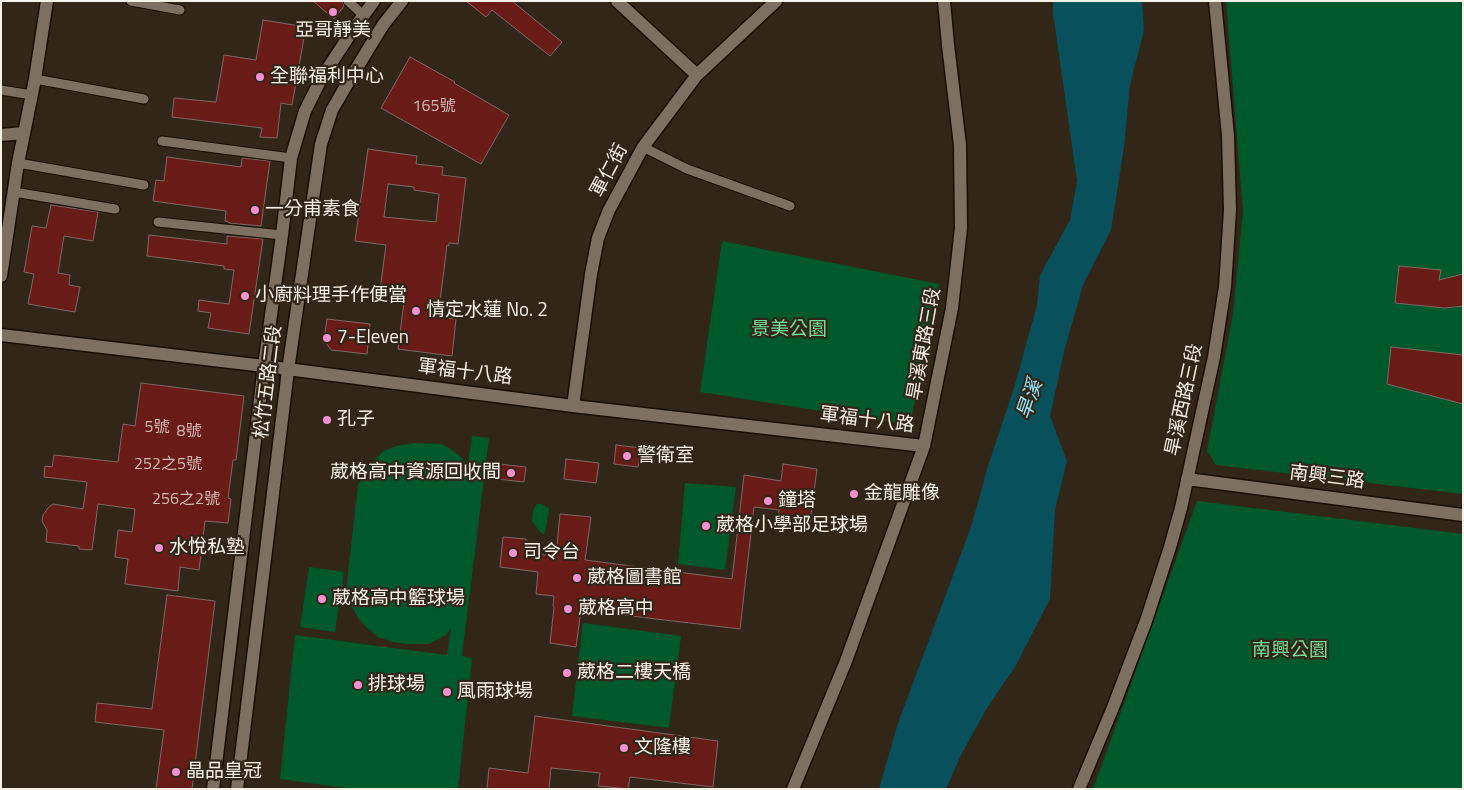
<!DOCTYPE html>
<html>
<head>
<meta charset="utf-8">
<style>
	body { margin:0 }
	#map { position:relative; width:1464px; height:790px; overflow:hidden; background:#312617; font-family:"Titillium Web",sans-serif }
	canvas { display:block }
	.frame { position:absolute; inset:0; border:2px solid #f7f0e7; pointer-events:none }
</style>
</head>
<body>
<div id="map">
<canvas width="1464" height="790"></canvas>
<div class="frame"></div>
</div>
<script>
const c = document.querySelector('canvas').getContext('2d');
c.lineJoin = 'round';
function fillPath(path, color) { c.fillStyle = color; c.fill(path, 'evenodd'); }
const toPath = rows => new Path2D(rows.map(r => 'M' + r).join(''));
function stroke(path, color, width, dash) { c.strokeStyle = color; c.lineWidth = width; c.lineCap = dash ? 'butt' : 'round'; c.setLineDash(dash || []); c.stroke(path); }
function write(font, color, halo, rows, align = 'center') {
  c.font = font + ' "Titillium Web","Noto Sans TC",sans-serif'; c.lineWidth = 4.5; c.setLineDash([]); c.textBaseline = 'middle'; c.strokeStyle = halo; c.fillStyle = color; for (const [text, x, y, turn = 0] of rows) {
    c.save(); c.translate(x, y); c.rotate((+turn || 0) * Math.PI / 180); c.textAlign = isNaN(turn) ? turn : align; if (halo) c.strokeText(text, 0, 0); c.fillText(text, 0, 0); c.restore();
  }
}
const green = toPath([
	[1226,1,1463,1,1463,494,1216,465,1207,451,1233,314,1243,211],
	[722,241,939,284,910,425,700,392],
	[472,436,489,438,462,656,472,658,458,789,352,789,280,779,295,635,447,655,451,628,446,635,429,644,407,644,393,642,378,637,366,627,358,618,350,603,346,590,358,485,369,466,383,451,396,446,414,443,442,444,454,451,468,464],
	[685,483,736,487,725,570,678,564],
	[1197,501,1463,534,1463,789,1093,789],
	[537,504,541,504,549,508,546,528,544,534,541,533,532,521,533,510],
	[309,567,344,572,335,632,300,627],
	[583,623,681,636,669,728,572,716]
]);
const water = toPath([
	[1053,1,1142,1,1144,30,1130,85,1124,147,1111,230,1083,285,1064,352,1050,416,1067,461,1055,510,1050,599,1015,667,987,708,962,753,946,789,879,789,898,723,971,527,988,466,1014,388,1037,305,1040,275,1070,220,1077,181,1053,13]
]);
const building = toPath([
	[313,1,342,1,344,6,334,19,313,1],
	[466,1,512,1,562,42,550,56,492,10,486,17,466,1],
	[263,20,306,27,292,105,281,103,277,138,260,137,262,128,172,117,174,98,216,102,224,55,256,60,263,20],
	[410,57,455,82,454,83,509,115,481,164,381,108,410,57],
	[368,149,417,156,416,164,443,167,442,175,466,178,458,244,449,243,449,246,447,245,438,317,456,319,452,356,398,349,405,294,380,290,386,245,355,241,368,149],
	[388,184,414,187,414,190,439,194,436,222,384,217,388,184],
	[167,157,241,167,242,158,270,161,261,226,229,223,229,222,225,221,226,211,153,201,156,180,164,181,167,157],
	[51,205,98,212,93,241,64,236,58,273,70,275,69,285,80,287,75,312,28,304,34,274,24,272,32,226,46,228,51,205],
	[149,235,227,244,227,236,263,239,249,334,208,328,211,313,198,311,199,300,229,304,234,270,224,269,224,266,147,256,149,235],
	[1399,266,1441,270,1439,280,1463,274,1463,306,1445,308,1395,303,1399,266],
	[327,319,370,324,367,354,331,350,324,340,327,319],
	[1391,347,1463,355,1463,404,1387,384,1391,347],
	[141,383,244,396,236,460,233,460,228,498,231,499,228,523,205,521,199,570,180,567,178,591,125,584,128,559,115,557,118,530,132,532,135,509,98,504,92,550,79,549,79,546,46,542,47,530,42,521,43,515,48,508,53,504,83,509,87,482,44,477,45,466,52,467,54,455,118,462,123,424,135,426,141,383],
	[616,445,641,448,638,467,614,464,616,445],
	[566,459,599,463,596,483,564,479,566,459],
	[499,464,526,467,524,482,497,479,499,464],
	[783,464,817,469,810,523,778,519,779,510,754,507,740,629,581,610,576,647,550,643,554,607,553,606,554,596,536,594,538,572,500,567,503,537,526,539,524,553,556,556,560,514,591,517,585,560,732,579,744,475,781,481,783,464],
	[167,595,215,601,192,789,156,789,164,730,95,722,97,703,152,709,167,595],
	[535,716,718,741,713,787,630,777,628,789,598,786,600,773,551,768,549,789,487,789,489,768,528,773,535,716]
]);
const service = toPath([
	[131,1,180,10],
	[348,1,363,15],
	[35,79,144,99],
	[1,90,32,95],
	[162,141,291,158],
	[643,147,687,169,790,206],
	[18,163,144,185],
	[14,192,115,209],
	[158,222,282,235]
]);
const minor = toPath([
	[617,1,697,75],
	[1,135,24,133],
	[1,276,18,163,35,79,47,1],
	[1,335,264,366,573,406,924,446],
	[573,406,591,274,598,238,609,210,643,147,697,75,776,1],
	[1187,479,1463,515],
	[793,789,846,661,924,446,952,308,961,228,960,145,948,45,944,1],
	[1079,789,1114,705,1146,621,1170,547,1181,508,1214,357,1225,287,1230,210,1228,136,1215,1]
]);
const tertiary = toPath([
	[213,789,264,366,282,235,291,158,305,111,322,77,355,27,374,1],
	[237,789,288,370,321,144,332,110,350,79,383,25,402,1]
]);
const markers = [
	[333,12,5,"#f590d1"],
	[260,77,5,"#f590d1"],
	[255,210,5,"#f590d1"],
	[245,296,5,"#f590d1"],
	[416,311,5,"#f590d1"],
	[327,338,5,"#f590d1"],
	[327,420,5,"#f590d1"],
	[627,456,5,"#f590d1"],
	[511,473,5,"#f590d1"],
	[854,494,5,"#f590d1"],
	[768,501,5,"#f590d1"],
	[706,526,5,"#f590d1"],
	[159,548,5,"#f590d1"],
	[513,553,5,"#f590d1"],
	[577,578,5,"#f590d1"],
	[322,599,5,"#f590d1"],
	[568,609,5,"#f590d1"],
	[567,673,5,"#f590d1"],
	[358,685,5,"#f590d1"],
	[447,692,5,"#f590d1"],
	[624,748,5,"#f590d1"],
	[176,772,5,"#f590d1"]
];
const numberNames = [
	["165號",434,107],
	["5號",157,428],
	["8號",189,432],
	["252之5號",168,465],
	["256之2號",186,500]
];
const poiNames = [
	["亞哥靜美",333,31,"center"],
	["全聯福利中心",270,77],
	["一分甫素食",265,210],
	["小廚料理手作便當",255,296],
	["情定水蓮 No. 2",426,311],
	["7-Eleven",337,338],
	["孔子",337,420],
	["警衛室",637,456],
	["葳格高中資源回收間",501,473,"right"],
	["金龍雕像",864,494],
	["鐘塔",778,501],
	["葳格小學部足球場",716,526],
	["水悅私塾",169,548],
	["司令台",523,553],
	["葳格圖書館",587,578],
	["葳格高中籃球場",332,599],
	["葳格高中",578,609],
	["葳格二樓天橋",577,673],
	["排球場",368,685],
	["風雨球場",457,692],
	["文隆樓",634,748],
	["晶品皇冠",186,772]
];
const streetNames = [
	["軍仁街",610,171,-62],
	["旱溪東路三段",925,344,-80],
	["軍福十八路",465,373,7],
	["松竹五路二段",269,382,-83],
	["旱溪西路三段",1185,400,-78],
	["軍福十八路",867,421,7],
	["南興三路",1327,478,7]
];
const parkNames = [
	["景美公園",789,330],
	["南興公園",1290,651]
];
const waterNames = [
	["旱溪",1031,400,-71]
];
fillPath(green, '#00592b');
fillPath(water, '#08505b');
fillPath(building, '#681b17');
stroke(building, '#7f6865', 1);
stroke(service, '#190e03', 11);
stroke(minor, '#190e03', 15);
stroke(tertiary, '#190e03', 15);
stroke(service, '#7e7060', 9);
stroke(minor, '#7e7060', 12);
stroke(tertiary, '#7e7060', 12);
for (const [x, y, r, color] of markers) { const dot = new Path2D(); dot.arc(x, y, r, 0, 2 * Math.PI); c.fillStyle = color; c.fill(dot); stroke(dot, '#312617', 2); }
write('16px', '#d3bbb3', null, numberNames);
write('19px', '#f7f0e7', '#312617', poiNames, 'left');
write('19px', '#f7f0e7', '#312617', streetNames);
write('19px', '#75de97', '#312617', parkNames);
write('italic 20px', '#96eafb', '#312617', waterNames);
</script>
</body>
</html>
